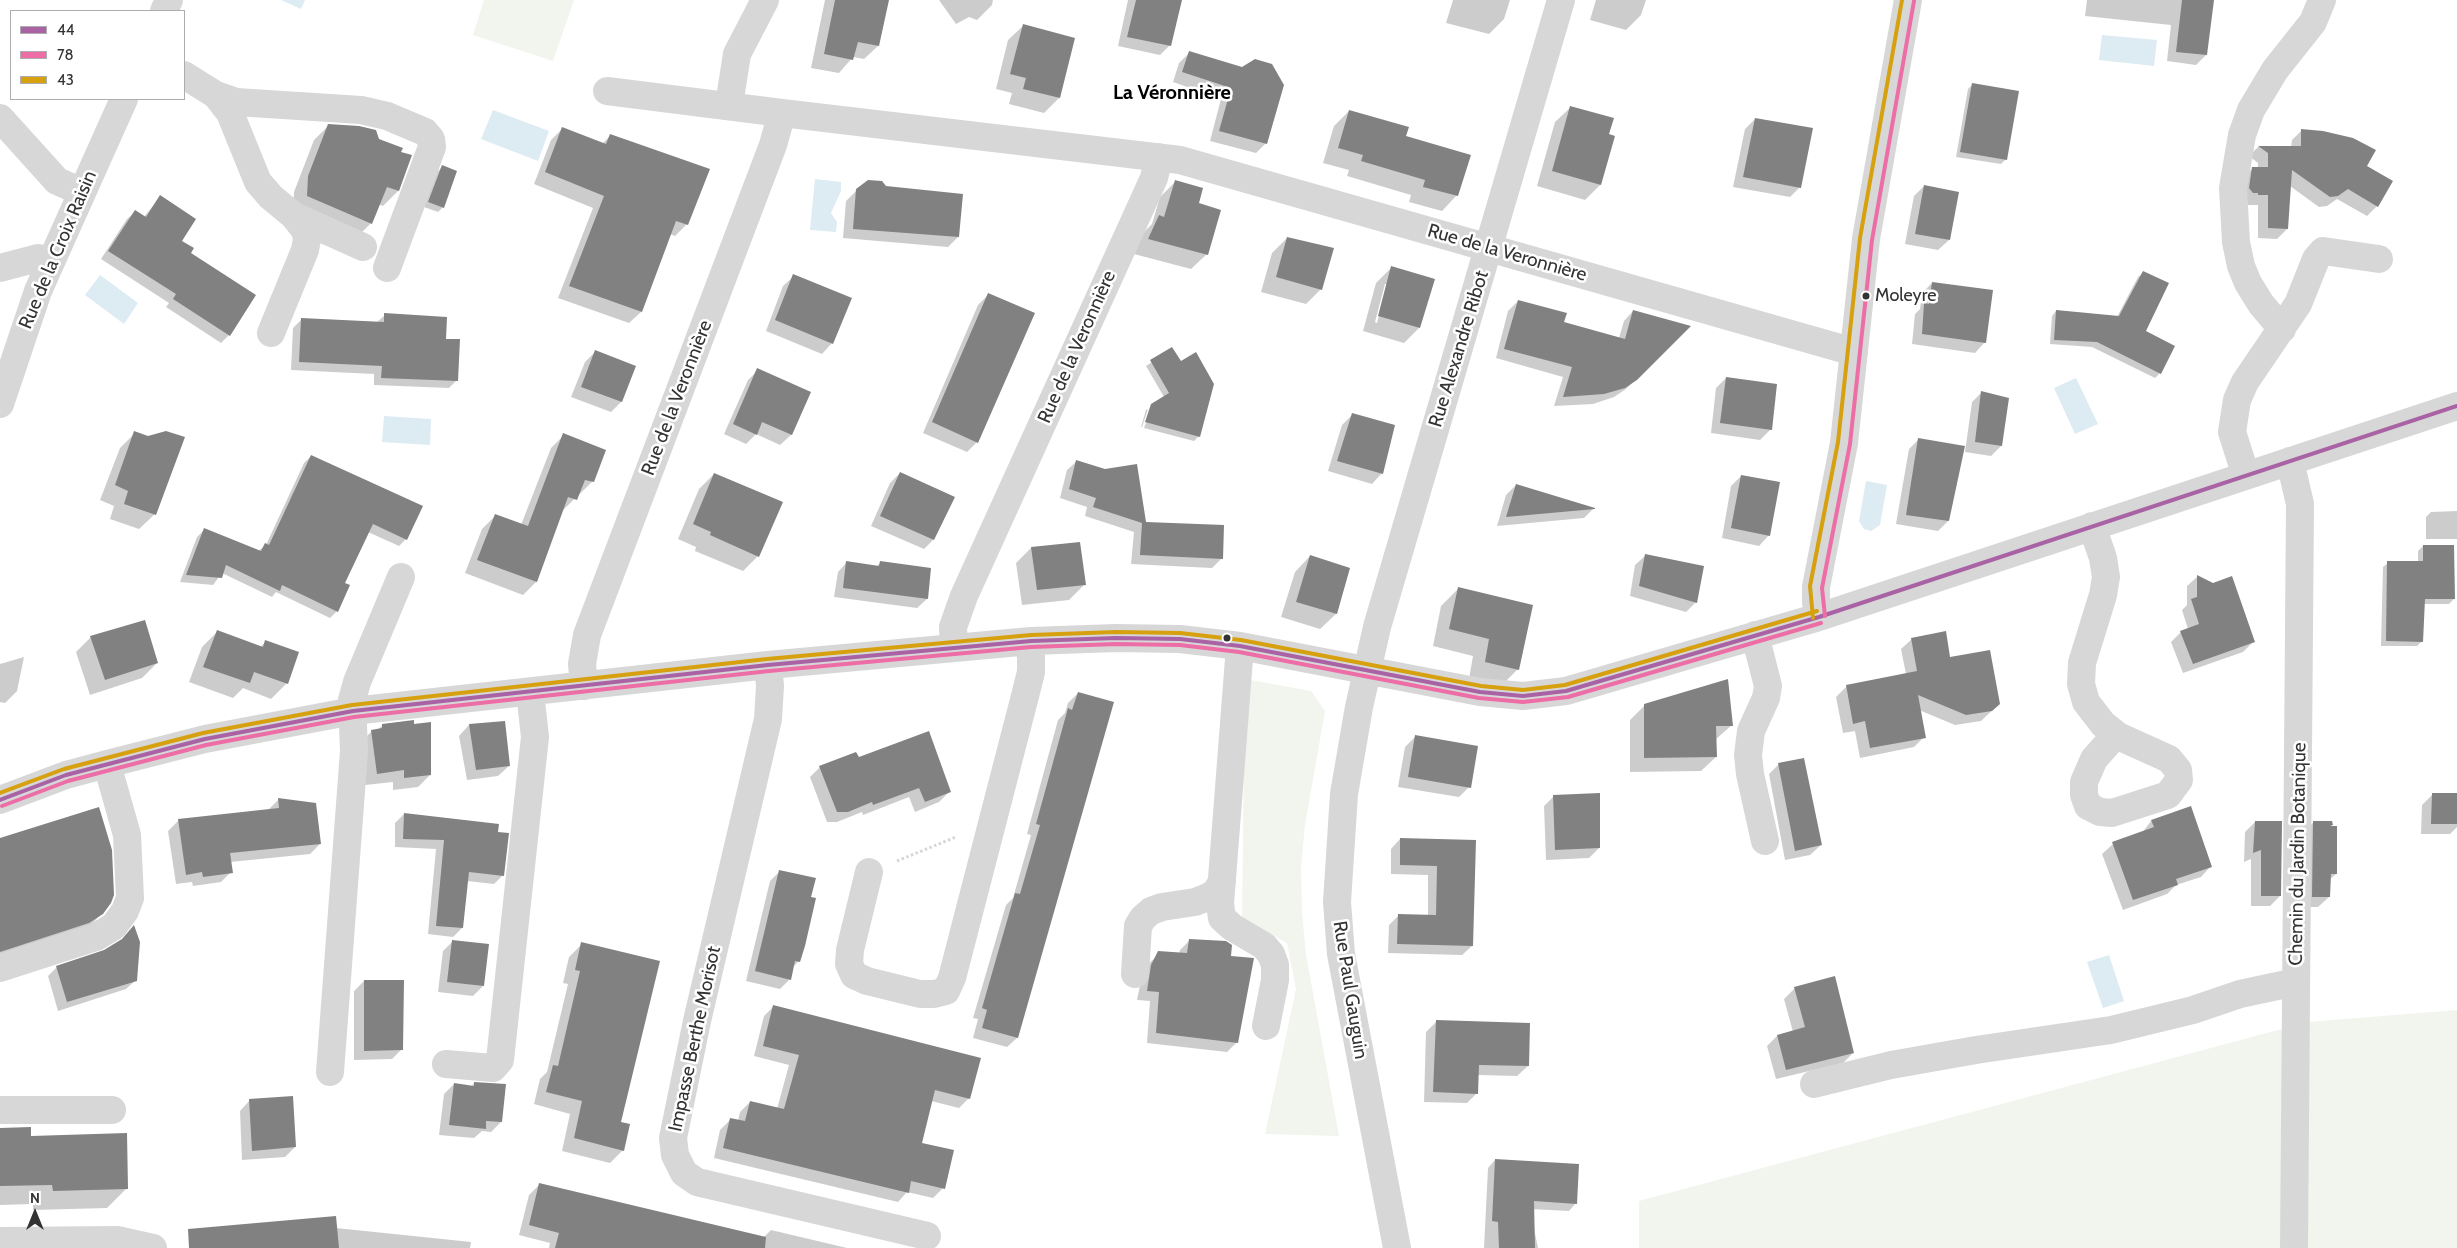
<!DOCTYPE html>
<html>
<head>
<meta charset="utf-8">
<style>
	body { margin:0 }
	#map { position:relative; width:2457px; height:1248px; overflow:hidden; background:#fff; font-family:Cabin,sans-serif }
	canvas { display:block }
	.legend { position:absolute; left:10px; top:10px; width:175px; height:90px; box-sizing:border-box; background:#fff; border:1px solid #adadad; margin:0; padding:6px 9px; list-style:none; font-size:15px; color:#333 }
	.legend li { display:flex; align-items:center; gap:10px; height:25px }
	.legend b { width:25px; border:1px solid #adadad }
	.north { position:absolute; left:10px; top:1188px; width:50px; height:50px; -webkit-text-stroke:4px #fff; paint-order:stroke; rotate:0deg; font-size:14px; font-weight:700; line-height:20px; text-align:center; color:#333 }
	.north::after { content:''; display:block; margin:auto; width:18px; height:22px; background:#333; clip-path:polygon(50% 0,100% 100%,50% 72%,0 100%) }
</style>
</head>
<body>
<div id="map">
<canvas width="2457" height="1248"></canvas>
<ul class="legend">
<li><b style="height:6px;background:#a963a5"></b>44</li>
<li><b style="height:6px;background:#ed6ea7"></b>78</li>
<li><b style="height:6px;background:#d6a00f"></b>43</li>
</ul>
<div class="north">N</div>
</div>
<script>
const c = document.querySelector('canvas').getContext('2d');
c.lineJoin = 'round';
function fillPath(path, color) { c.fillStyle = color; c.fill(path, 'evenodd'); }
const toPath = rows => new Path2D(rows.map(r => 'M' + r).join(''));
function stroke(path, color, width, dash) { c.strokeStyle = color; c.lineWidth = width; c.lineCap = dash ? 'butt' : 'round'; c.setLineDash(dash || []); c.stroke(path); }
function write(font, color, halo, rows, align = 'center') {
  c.font = font + ' Cabin,sans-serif'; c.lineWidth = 5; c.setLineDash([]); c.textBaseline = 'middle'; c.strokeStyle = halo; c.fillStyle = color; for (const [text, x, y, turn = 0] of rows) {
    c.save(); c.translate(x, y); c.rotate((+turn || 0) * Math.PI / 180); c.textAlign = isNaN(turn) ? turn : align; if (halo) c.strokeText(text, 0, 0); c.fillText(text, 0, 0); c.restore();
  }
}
const green = toPath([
	[484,0,574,0,553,61,473,35],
	[1245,679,1311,691,1325,711,1305,825,1301,867,1302,912,1306,955,1339,1136,1265,1134,1296,989,1287,943,1242,919],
	[2457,1010,2457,1248,1639,1248,1639,1201,2308,1022]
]);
const water = toPath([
	[281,0,305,0,301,9],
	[2102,35,2157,40,2154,66,2099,60],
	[493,110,549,131,538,161,481,139],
	[815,179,841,182,841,191,831,213,837,222,836,232,810,230],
	[100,275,138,303,124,324,85,295],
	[2076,378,2098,424,2075,434,2054,388],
	[384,416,431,419,430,445,382,442],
	[1866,481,1887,485,1880,525,1871,531,1864,529,1859,521],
	[2109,955,2124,1001,2103,1008,2087,962]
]);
const shadow = toPath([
	[825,0,887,0,878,46,864,59,853,57,839,73,811,68],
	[939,0,993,0,992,5,977,20,969,17,956,24],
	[1128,0,1181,0,1170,45,1160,55,1118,46],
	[1453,0,1510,0,1504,19,1489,34,1446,23],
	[1596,0,1646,0,1641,15,1626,30,1590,20],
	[2087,0,2212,0,2206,55,2196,65,2167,61,2171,25,2085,16],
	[1024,25,1059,98,1044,113,1009,104,1012,93,996,89,1008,40],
	[1189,53,1242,68,1266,143,1256,153,1210,141,1221,99,1173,82,1179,63],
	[1973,84,2006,159,2001,164,1956,157,1968,89],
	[1571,107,1608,135,1600,185,1585,200,1537,186,1555,122],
	[1349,111,1405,137,1457,195,1442,211,1409,202,1411,195,1347,176,1349,170,1323,163,1334,126],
	[1755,119,1800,187,1790,197,1733,187,1745,129],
	[329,125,378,140,399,152,411,156,398,191,383,206,378,204,371,223,356,238,293,212,294,192,314,140],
	[563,128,602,144,610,136,687,224,675,236,670,234,641,312,629,323,558,298,593,208,534,184,551,140],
	[2302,130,2366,166,2377,206,2367,216,2337,199,2327,206,2319,207,2290,186,2287,229,2277,239,2258,238,2258,205,2248,205,2248,202,2243,202,2243,178,2253,168,2258,168,2258,163,2249,156,2258,147,2291,147,2292,140],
	[442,167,443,207,438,212,424,207,437,172],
	[1175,182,1197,204,1207,254,1191,269,1134,254,1144,232,1152,224,1160,197],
	[1924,186,1949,240,1938,250,1905,244,1914,196],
	[885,187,958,237,948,247,843,238,846,201,857,190],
	[160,197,180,241,189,253,254,296,229,335,221,343,166,307,169,303,101,259,127,219,135,212,144,217],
	[1287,238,1321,289,1306,304,1261,292,1272,253],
	[1391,268,1419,328,1404,343,1363,331,1376,283],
	[1385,284,1387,284,1377,323,1375,322],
	[2143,273,2145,331,2160,373,2155,378,2092,347,2050,344,2052,316,2056,311,2117,317,2138,277],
	[794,276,832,343,822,354,766,331,783,286],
	[1932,283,1985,342,1975,353,1912,344,1915,314,1920,309,1922,293],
	[988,295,977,442,967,452,923,433,978,305],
	[1518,301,1563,323,1619,338,1624,321,1633,311,1689,327,1626,389,1614,397,1593,404,1554,406,1563,377,1496,358,1508,311],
	[385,315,445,340,457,380,449,388,374,385,374,374,291,370,293,328,302,319,376,323],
	[1172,349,1199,436,1194,441,1144,428,1152,406,1164,397,1146,366],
	[595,352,635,366,621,402,611,412,571,397,585,362],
	[758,370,809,393,791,435,780,445,756,434,746,444,724,434,748,380],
	[1726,378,1771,429,1760,440,1711,433,1716,388],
	[1982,392,2001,446,1991,456,1965,452,1972,402],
	[1148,409,1142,427,1141,427,1146,410],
	[1352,415,1382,473,1372,484,1328,471,1342,425],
	[135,433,155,514,139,529,110,519,114,506,100,500,120,448],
	[564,435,605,450,592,482,561,512,536,582,523,595,465,573,482,529,495,516,521,525,551,448],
	[1919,439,1948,521,1938,531,1896,524,1909,449],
	[311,456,406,539,399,546,368,532,344,583,337,611,330,618,276,592,272,597,222,573,213,585,180,582,197,537,204,530,258,551,266,545,304,463],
	[1077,461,1145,523,1221,559,1212,568,1131,564,1134,532,1085,516,1087,507,1060,498,1067,470],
	[900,473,933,540,924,549,871,526,890,483],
	[714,474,758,556,743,571,695,551,696,547,678,539,699,489],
	[1741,476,1769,535,1759,546,1722,538,1731,486],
	[1516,485,1593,509,1584,518,1497,526,1506,495],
	[2457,511,2457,539,2426,539,2426,517,2431,512],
	[2423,546,2454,599,2449,604,2423,604,2422,641,2417,646,2381,646,2383,567,2388,563,2418,563,2418,551],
	[1031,548,1084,585,1069,600,1022,605,1016,563],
	[1646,555,1696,602,1686,612,1630,596,1635,565],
	[1310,556,1349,568,1336,614,1320,629,1281,617,1295,572],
	[847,562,876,567,880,563,927,599,917,608,834,597,838,572],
	[2197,577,2213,584,2253,642,2243,652,2183,673,2171,642,2181,632,2188,629,2182,610,2187,605,2187,586],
	[1458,589,1518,669,1501,686,1469,679,1473,656,1433,646,1441,606],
	[217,632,260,647,266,642,287,683,271,699,243,688,233,698,189,682,202,647],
	[91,637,157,663,142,678,90,695,76,652],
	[1912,639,1949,659,1999,704,1981,721,1955,725,1919,710,1924,737,1914,747,1860,758,1855,731,1843,733,1836,697,1847,686,1906,674,1901,649],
	[24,657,17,691,5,703,0,702,0,664],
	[1078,693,1017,1038,1007,1047,973,1038,978,1019,973,1018,1006,905,1013,898,1031,835,1027,834,1058,720,1065,713,1068,703],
	[1645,705,1732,725,1715,740,1716,757,1701,771,1630,772,1630,720],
	[383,725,430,775,418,787,393,790,393,782,365,785,360,743,372,731,377,730],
	[469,725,509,766,498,776,467,780,459,736],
	[1415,737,1469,787,1459,797,1398,787,1405,747],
	[858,759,949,792,939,802,915,812,909,797,863,815,862,812,837,822,827,822,810,777,820,767],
	[1779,764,1821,845,1810,855,1785,860,1769,774],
	[2432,795,2457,795,2457,827,2450,834,2421,834,2422,805],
	[1554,796,1599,848,1589,858,1546,860,1544,806],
	[278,800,320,844,310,854,230,862,231,872,221,882,193,886,192,882,176,884,168,831,178,821,268,810],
	[2190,808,2211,866,2201,877,2176,885,2167,894,2123,910,2102,854,2113,844,2142,833,2151,821],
	[404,814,497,833,503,875,494,884,467,881,462,928,453,937,428,934,436,849,395,847,395,823],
	[2255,822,2280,896,2270,906,2251,906,2251,859,2244,862,2245,832],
	[2314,822,2329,827,2336,874,2329,880,2329,897,2318,907,2303,907,2303,832],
	[0,839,102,913,91,925,0,958],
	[1400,839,1474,842,1472,946,1462,955,1388,953,1389,925,1398,916,1428,916,1428,875,1391,874,1391,849],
	[780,871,799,961,792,968,790,979,780,989,746,981,770,881],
	[1190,940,1230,957,1237,1042,1227,1052,1147,1043,1150,1001,1137,1000,1142,976,1146,966,1157,956,1179,954,1180,950],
	[453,941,483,986,473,996,438,992,443,951],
	[582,944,620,1123,623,1150,610,1163,562,1151,570,1114,534,1104,540,1079,547,1072,568,984,563,983,569,957],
	[57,967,136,980,126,989,58,1011,48,976],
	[364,981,402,1049,392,1059,354,1060,354,991],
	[1795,988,1853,1053,1843,1063,1776,1079,1767,1046,1777,1036,1793,1032,1784,999],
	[774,1006,969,1098,959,1108,931,1101,921,1144,943,1188,933,1198,907,1192,898,1202,714,1158,720,1130,730,1120,738,1121,740,1112,750,1102,777,1109,789,1065,754,1056,764,1016],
	[1436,1022,1528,1066,1517,1076,1478,1075,1477,1093,1467,1103,1424,1102,1426,1032],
	[474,1083,501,1122,491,1132,482,1131,474,1138,439,1135,444,1094,454,1084,471,1087],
	[250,1100,295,1147,285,1157,242,1160,240,1111],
	[0,1129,30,1137,127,1188,107,1208,33,1210,33,1204,0,1205],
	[1495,1160,1576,1203,1569,1211,1530,1209,1538,1248,1484,1248,1488,1168],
	[540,1184,763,1238,771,1230,847,1248,549,1248,550,1243,519,1235,529,1195],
	[336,1228,471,1242,470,1248,206,1248]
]);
const building = toPath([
	[835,0,889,0,879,46,858,42,853,60,824,54],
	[1136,0,1182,0,1171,46,1127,37],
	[2182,0,2214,0,2207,55,2176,52],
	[1023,24,1075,38,1060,98,1023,89,1026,78,1010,74],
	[1189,51,1242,67,1255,59,1272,64,1284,85,1267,144,1219,131,1231,88,1182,72],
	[1972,83,2019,91,2007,160,1960,152],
	[1570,106,1614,118,1609,134,1615,136,1601,185,1552,171],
	[1349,110,1409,127,1406,136,1471,155,1458,196,1423,187,1425,180,1361,161,1363,155,1338,148],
	[1755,118,1813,128,1801,188,1743,177],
	[328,124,359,126,376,130,379,139,403,148,401,152,412,155,399,191,387,187,372,224,307,196,308,176],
	[562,127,606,144,610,134,710,169,688,225,676,221,642,312,569,286,604,196,545,172],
	[2301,129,2323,131,2353,138,2376,150,2367,166,2393,181,2378,207,2348,189,2338,196,2330,197,2292,170,2288,229,2268,228,2268,195,2258,195,2258,193,2253,193,2249,188,2252,167,2268,167,2268,153,2258,146,2301,146],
	[442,165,457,171,444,208,428,202],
	[868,180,882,181,886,186,963,194,959,237,853,229,856,189],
	[1175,180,1203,188,1199,203,1221,210,1208,255,1148,239,1159,215,1164,217],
	[1924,185,1959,192,1950,240,1915,234],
	[160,195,196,219,182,241,194,248,191,253,256,295,230,336,173,299,176,294,108,251,135,210,146,217],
	[1287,237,1334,248,1322,290,1276,277],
	[1391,266,1435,279,1420,328,1378,316],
	[2143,271,2169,283,2146,331,2175,346,2161,374,2097,342,2054,340,2056,310,2119,316],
	[793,274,852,298,833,344,775,320],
	[1932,282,1993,290,1986,343,1922,334,1924,303,1929,304],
	[988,293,1035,313,978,443,932,422],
	[1518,300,1567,313,1564,322,1625,339,1633,310,1691,326,1637,380,1625,388,1604,394,1563,397,1572,367,1504,349],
	[384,313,447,317,446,339,460,339,458,381,381,378,382,366,299,362,301,318,384,322],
	[1172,347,1181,361,1196,352,1214,384,1200,437,1145,422,1151,404,1169,393,1150,360],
	[595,350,636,366,622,402,581,387],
	[757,368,811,392,792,435,762,422,757,435,733,424],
	[1726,377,1777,384,1772,430,1720,423],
	[1981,391,2009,398,2002,446,1975,442],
	[1352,413,1395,425,1383,474,1337,461],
	[134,431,148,436,166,431,185,437,156,515,124,504,128,491,115,485],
	[563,433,606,450,594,482,585,480,577,500,568,497,537,582,477,560,495,514,528,526],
	[1918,438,1965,446,1949,521,1906,515],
	[311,455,423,506,407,540,373,524,345,583,350,585,338,612,282,585,280,591,226,565,222,578,186,575,204,528,261,551,265,543,269,545],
	[1076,460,1105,469,1137,464,1146,522,1224,525,1223,559,1140,555,1142,523,1093,507,1096,498,1069,489],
	[900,472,955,497,934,540,880,516],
	[714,473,783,502,759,557,710,535,711,532,693,524],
	[1741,475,1780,482,1770,536,1731,528],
	[1516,484,1595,508,1595,509,1506,517],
	[1080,542,1086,585,1037,590,1031,547],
	[2423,545,2454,545,2455,599,2425,599,2423,642,2386,641,2387,561,2423,561],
	[1645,554,1704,566,1697,603,1639,586],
	[1310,555,1350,568,1337,614,1296,602],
	[846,561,879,566,880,561,931,568,928,599,843,588],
	[2197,575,2213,583,2232,576,2255,642,2193,664,2180,631,2199,624,2191,599,2197,597],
	[1458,587,1533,605,1519,670,1485,662,1489,639,1449,629],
	[145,620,158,663,105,680,90,636],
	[217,630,263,647,265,640,299,652,288,684,254,672,250,683,203,667],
	[1946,631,1950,657,1990,650,2000,704,1992,711,1966,715,1918,695,1926,738,1870,748,1865,721,1853,724,1846,685,1917,671,1911,638],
	[1728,679,1733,726,1716,726,1717,757,1644,758,1644,704],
	[1078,692,1114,702,1018,1038,982,1028,987,1010,982,1008,1015,893,1020,894,1040,825,1036,824,1068,708,1072,710],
	[414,720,414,724,431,722,431,775,404,778,404,770,377,774,371,730,382,728,382,724],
	[505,721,510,766,476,770,469,724],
	[929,731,951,792,925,802,919,788,873,805,872,802,848,812,837,812,819,766,856,752,859,757],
	[1415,735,1478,746,1471,788,1408,777],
	[1804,758,1822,845,1795,851,1778,763],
	[1600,793,1600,848,1555,850,1553,795],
	[2432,793,2457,793,2457,824,2431,824],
	[278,798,316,803,321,844,230,853,233,873,203,877,202,872,186,875,178,819,279,808],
	[2191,806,2212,867,2176,879,2178,885,2133,900,2112,842,2154,827,2151,820],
	[99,807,112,850,114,895,111,903,103,914,89,923,0,952,0,838],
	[404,813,499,824,498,832,509,833,504,876,469,872,463,928,436,926,444,840,403,839],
	[2255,821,2282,821,2281,896,2261,896,2261,850,2253,853],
	[2313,821,2332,821,2333,825,2330,826,2337,826,2337,874,2331,874,2330,897,2312,897],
	[1400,838,1476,840,1473,946,1397,944,1398,914,1436,915,1437,866,1400,865],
	[779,870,816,878,811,897,816,898,805,946,800,962,795,961,791,980,755,971],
	[134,925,140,942,137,981,67,1002,56,966,104,950,122,939],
	[1189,939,1226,941,1232,945,1231,956,1254,958,1238,1043,1156,1033,1159,992,1147,991,1151,965,1158,951,1187,953],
	[452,940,489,944,484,986,447,982],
	[581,942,660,961,621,1122,630,1124,624,1151,574,1138,582,1101,546,1092,553,1065,558,1066,580,971,575,970],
	[1835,976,1854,1053,1786,1070,1777,1035,1805,1027,1794,987],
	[364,980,404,980,403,1050,364,1051],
	[773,1005,981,1058,970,1099,935,1090,922,1143,954,1150,945,1189,911,1181,909,1193,723,1148,730,1118,745,1121,750,1101,784,1109,799,1055,763,1046],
	[1436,1020,1530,1023,1529,1066,1479,1065,1478,1094,1433,1092],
	[474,1082,506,1084,502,1122,486,1121,486,1129,449,1125,454,1083,474,1086],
	[293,1096,296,1147,252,1151,249,1099],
	[31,1127,31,1136,127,1133,128,1189,53,1191,52,1185,0,1186,0,1128],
	[1495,1159,1579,1164,1577,1204,1534,1201,1535,1248,1499,1248,1498,1222,1492,1221],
	[539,1183,766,1237,765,1248,555,1248,559,1233,529,1225],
	[336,1216,339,1248,189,1248,188,1229]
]);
const path = toPath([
	[897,861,956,837]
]);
const minor = toPath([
	[164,11,169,0],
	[184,75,216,95,236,102,361,110,387,116,425,132,431,139,432,147,387,268],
	[607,91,782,113],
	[216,95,230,113,258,182,271,197,294,216,363,247],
	[729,105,737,54,765,0],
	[0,118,57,181,82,192],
	[0,268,38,258,51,262],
	[2282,329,2261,304,2248,283,2241,266,2236,242,2233,188,2242,135,2251,110,2275,70,2313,22,2322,0],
	[271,333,305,250,307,239,305,230,294,216],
	[0,404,38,291,124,99],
	[2290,461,2300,504,2294,1248],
	[2246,476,2232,432,2237,400,2245,382,2298,304,2316,259,2323,251,2379,259],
	[2092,526,2103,558,2106,577,2103,595,2082,663,2081,684,2086,702,2103,724,2118,736,2169,759,2178,770,2179,780,2168,795,2112,813,2100,812,2088,806,2084,795,2084,782,2094,759,2110,741,2113,732],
	[1819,617,1816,602,1816,587,1844,443,1866,239,1908,0],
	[1755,635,1768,686,1766,698,1751,731,1748,755,1750,774,1765,841],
	[1240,646,1220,904,1222,918,1232,927,1264,946,1271,954,1275,965,1275,980,1266,1026],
	[954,647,953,627,964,596,1154,178,1159,157],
	[768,665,770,686,768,719,697,1021,673,1138,675,1155,684,1173,697,1182,927,1236],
	[584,686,582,664,587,635,773,145,782,113,1180,160,1854,352],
	[0,800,66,775,107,764,205,739,353,711,768,665,1031,641,1116,638,1180,639,1240,646,1480,692,1523,696,1566,691,1819,617,2457,406],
	[869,872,850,950,849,964,854,975,867,981,920,994,934,994,946,991,952,978,1025,696,1031,672,1031,641],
	[0,968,96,937,114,926,125,911,130,898,127,835,107,764],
	[1135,974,1138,926,1143,918,1151,911,1162,907,1195,902,1208,897,1215,893,1222,882],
	[446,1064,493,1068,500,1060,535,737,530,692],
	[330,1072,354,751,352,700,357,682,401,577],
	[1814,1084,1891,1065,1976,1050,2111,1030,2193,1010,2240,994,2296,982],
	[0,1110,112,1110],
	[0,1241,117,1240,153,1248],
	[1397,1248,1341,954,1337,902,1344,794,1359,707,1377,627,1561,0]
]);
const bus1 = toPath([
	[0,800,66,775,205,739,353,711,768,665,1031,641,1116,638,1180,639,1240,646,1480,692,1523,696,1566,691,1819,617,2457,406]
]);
const bus2 = toPath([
	[1825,616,1822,588,1850,444,1872,240,1914,1],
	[2,806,68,781,206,745,354,717,769,671,1031,647,1116,644,1180,645,1239,652,1479,698,1523,702,1568,697,1821,623]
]);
const bus3 = toPath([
	[1813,618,1810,586,1838,442,1860,238,1902,0],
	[0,793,64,769,203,733,352,705,767,659,1031,635,1116,632,1180,633,1241,640,1481,686,1523,690,1565,685,1817,611]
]);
const markers = [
	[1866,296,4.5,"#333"],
	[1227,638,4.5,"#333"]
];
const busNames = [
	["Moleyre",1875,296]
];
const streetNames = [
	["Rue de la Croix Raisin",58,250,-67],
	["Rue de la Veronnière",1507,253,16],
	["Rue de la Veronnière",1077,347,-66],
	["Rue Alexandre Ribot",1459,349,-73],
	["Rue de la Veronnière",677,398,-69],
	["Chemin du Jardin Botanique",2298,854,-89],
	["Rue Paul Gauguin",1350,990,81],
	["Impasse Berthe Morisot",695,1039,-78]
];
const neighbourhoodNames = [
	["La Véronnière",1172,93]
];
fillPath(green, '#f1f5ed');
fillPath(water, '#ddebf3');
fillPath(shadow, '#0003');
fillPath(building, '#818181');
stroke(path, '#d6d6d6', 3, [2.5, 2.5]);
stroke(minor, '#d7d7d7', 28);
stroke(bus1, '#a963a5', 4);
stroke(bus2, '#ed6ea7', 4);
stroke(bus3, '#d6a00f', 4);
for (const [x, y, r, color] of markers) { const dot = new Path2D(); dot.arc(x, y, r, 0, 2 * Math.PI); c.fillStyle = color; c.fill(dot); stroke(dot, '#fff', 2); }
write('18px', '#333', '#fff', busNames, 'left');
write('19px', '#333', '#fff', streetNames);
write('bold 20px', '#000', '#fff', neighbourhoodNames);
</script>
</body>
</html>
